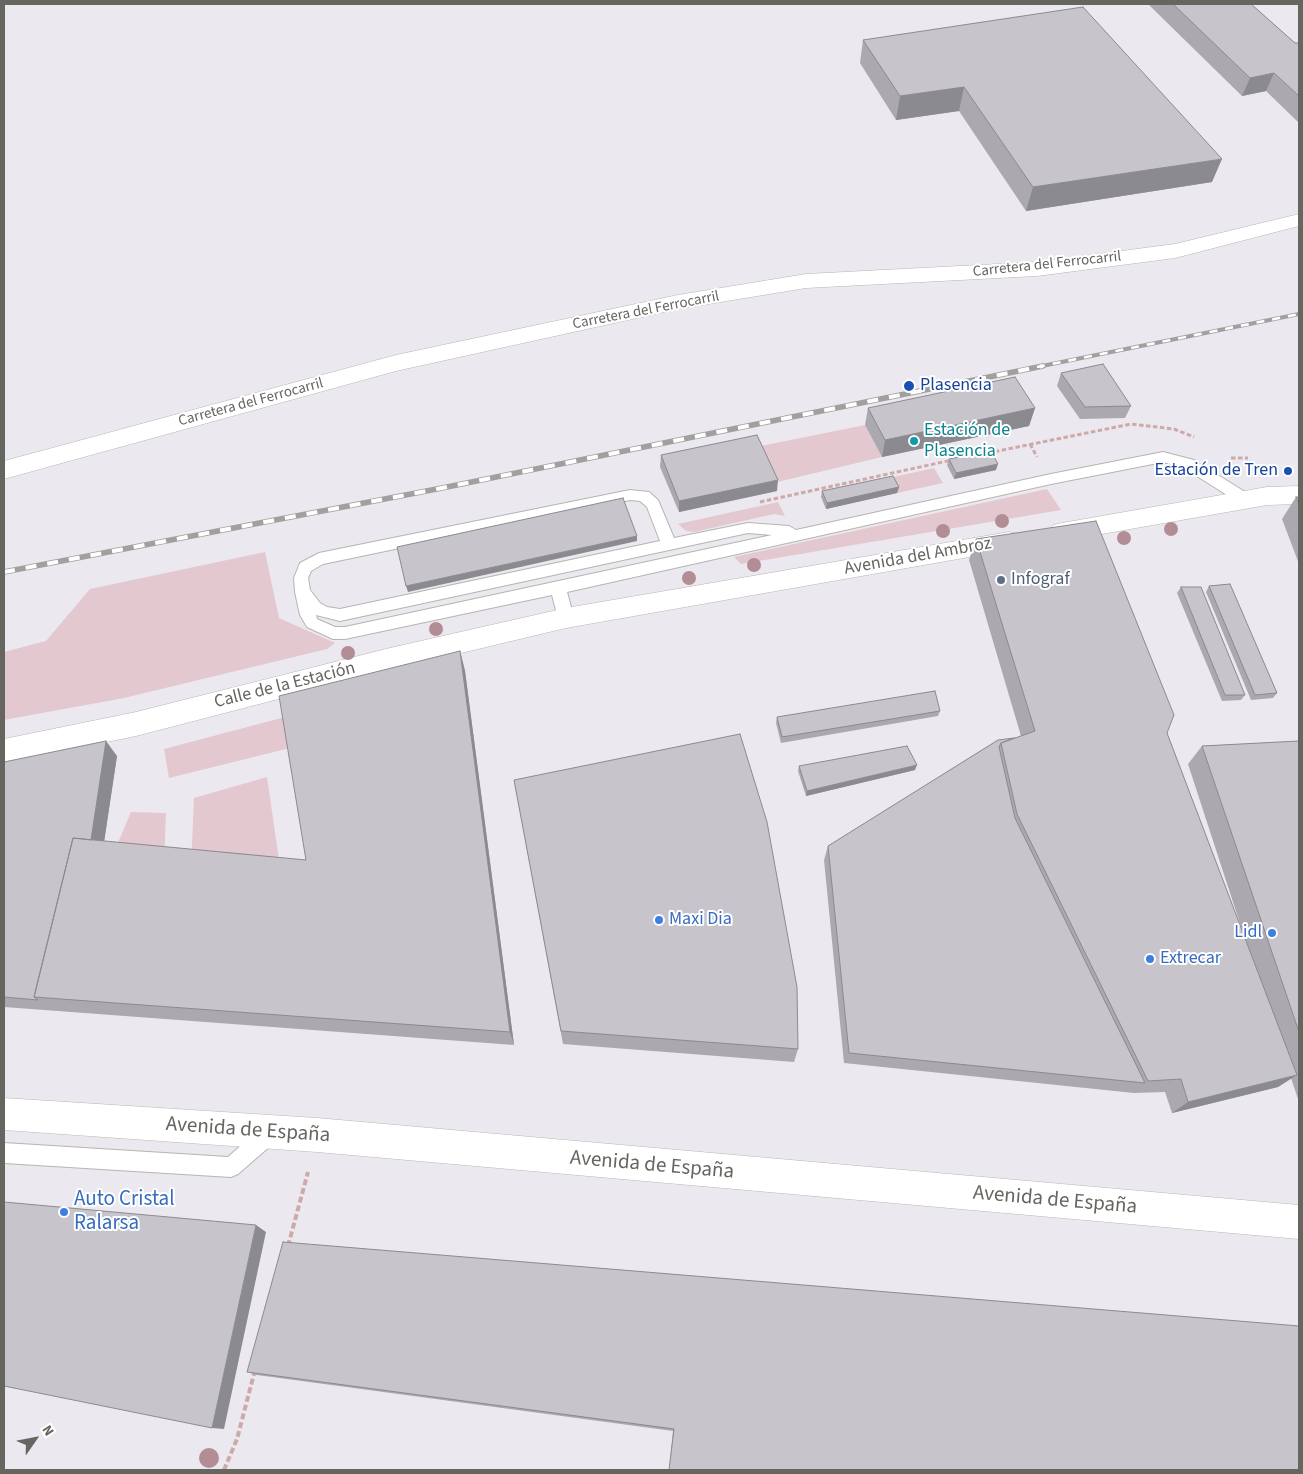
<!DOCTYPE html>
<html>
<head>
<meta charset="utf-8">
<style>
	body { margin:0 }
	#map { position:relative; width:1303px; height:1474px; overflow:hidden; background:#ece8ef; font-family:"Source Sans 3",sans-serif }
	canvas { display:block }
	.frame { position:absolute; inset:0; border:5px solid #64665f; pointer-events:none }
	.north { position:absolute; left:10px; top:1414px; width:50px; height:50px; -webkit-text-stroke:4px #fff; paint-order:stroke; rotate:57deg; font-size:14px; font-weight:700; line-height:20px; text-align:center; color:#64665f }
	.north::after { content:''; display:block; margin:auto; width:18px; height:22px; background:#64665f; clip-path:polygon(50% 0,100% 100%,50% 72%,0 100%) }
</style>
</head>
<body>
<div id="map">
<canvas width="1303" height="1474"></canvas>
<div class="frame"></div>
<div class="north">N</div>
</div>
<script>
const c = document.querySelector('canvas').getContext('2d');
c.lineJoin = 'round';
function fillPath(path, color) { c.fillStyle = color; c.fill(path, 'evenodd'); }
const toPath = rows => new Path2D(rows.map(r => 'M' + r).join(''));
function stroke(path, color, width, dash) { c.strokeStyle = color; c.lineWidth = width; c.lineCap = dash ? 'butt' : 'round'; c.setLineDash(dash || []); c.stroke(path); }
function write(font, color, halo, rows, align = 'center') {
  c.font = font + ' "Source Sans 3",sans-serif'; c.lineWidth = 4; c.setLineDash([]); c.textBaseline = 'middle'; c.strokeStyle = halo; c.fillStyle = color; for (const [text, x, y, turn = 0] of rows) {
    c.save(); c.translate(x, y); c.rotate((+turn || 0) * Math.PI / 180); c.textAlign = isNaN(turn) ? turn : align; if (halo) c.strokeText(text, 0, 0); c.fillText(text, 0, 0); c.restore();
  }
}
const green = toPath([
	[865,425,882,457,773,483,756,447],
	[934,468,943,483,897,493,889,478],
	[1047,489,1061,510,741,564,734,557],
	[778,502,785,516,774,514,694,532,686,531,678,524],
	[265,552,279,618,335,643,327,649,124,698,4,720,4,652,46,641,90,589],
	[289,716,294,747,169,778,164,749],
	[267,777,281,874,191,865,194,798],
	[131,812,166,813,164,863,112,857]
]);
const pathFar1 = toPath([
	[1030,444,1037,457],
	[988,453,1131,424,1174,429,1194,437],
	[1231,458,1248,458],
	[760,502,952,460]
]);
const path = toPath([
	[288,1246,308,1172],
	[224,1470,237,1439,255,1370]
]);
const lane = toPath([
	[1163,452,1194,460,1253,497,1255,501,1253,505,1243,505,1184,468,1163,462,1051,484,567,592,574,618,571,622,566,624,561,622,558,618,552,595,345,639,333,639,307,627,300,615,295,592,294,578,300,563,319,553,630,490,649,492,658,500,674,538,748,523,789,526,796,530,1051,474,1163,452],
	[630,500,640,501,647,507,660,541,340,609,327,607,320,603,310,590,308,578,311,571,323,564,630,500],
	[748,533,772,535,345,627,335,627,317,619,316,615,340,621,748,533],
	[269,1124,276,1127,279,1134,276,1141,238,1174,231,1177,4,1163,4,1143,228,1157,262,1127,269,1124]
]);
const street = toPath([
	[1299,214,1299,226,1175,258,1037,276,806,288,678,309,396,371,4,479,4,461,396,355,678,295,806,274,1037,262,1175,244,1299,214],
	[1299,486,1299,504,1267,505,1062,541,1053,539,1050,532,1053,525,1062,523,1267,487,1299,486],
	[1009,532,1018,534,1021,541,1018,548,1009,550,566,628,390,670,136,736,4,763,4,739,136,712,390,648,566,608,1009,532]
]);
const secondary = toPath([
	[4,1098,317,1118,1299,1205,1299,1239,317,1152,4,1130,4,1098]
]);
const railFar1 = toPath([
	[1037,367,1299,314]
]);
const rail = toPath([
	[4,572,442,488,1043,366]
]);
const trees = [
	[1002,521,7],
	[1171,529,7],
	[943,531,7],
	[1124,538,7],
	[754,565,7],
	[689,578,7],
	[436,629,7],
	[348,653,7],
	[209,1458,10]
];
const wall = toPath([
	[1148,4,1251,4,1295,43,1299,43,1299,123,1266,91,1242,96],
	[863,40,1212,182,1026,211,959,111,896,120,860,63],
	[1061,373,1131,406,1125,418,1080,419,1057,386],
	[868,408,1035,408,1029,426,882,457,865,425],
	[661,455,777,491,679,512,660,467],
	[949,459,996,470,954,479,947,465],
	[899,487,897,493,826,509,821,497,822,491],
	[1296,497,1299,497,1299,564,1282,519],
	[976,539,1167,733,1246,942,1188,764,1202,746,1299,741,1299,1102,1291,1078,1278,1087,1172,1113,1165,1092,1134,1093,844,1063,824,860,828,846,998,740,1014,738,1021,736,969,560],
	[1209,586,1277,693,1273,698,1251,700,1206,592],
	[1181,587,1245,695,1241,700,1222,701,1177,593],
	[460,651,465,671,514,1045,4,1007,4,762,117,756,104,841,306,860],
	[940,711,938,716,781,743,776,723,777,717],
	[799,766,915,770,806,796,798,771],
	[514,780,798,1049,794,1062,563,1044],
	[247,1372,1299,1470,669,1470,673,1431,257,1375]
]);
const shadedWall = toPath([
	[1274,73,1266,91,1242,96,1250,78],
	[964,87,959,111,896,120,900,96],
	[1222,159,1212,182,1026,211,1033,187],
	[1035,408,1029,426,882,457,885,440],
	[998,464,996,470,954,479,956,473],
	[778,480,777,491,679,512,679,501],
	[899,487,897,493,826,509,827,503],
	[637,536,637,541,408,592,406,586],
	[460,651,465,671,514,1045,510,1032],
	[106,741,117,756,102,856,90,843],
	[917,765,915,770,806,796,807,791],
	[1297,1075,1278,1087,1172,1113,1188,1102],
	[256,1225,266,1232,224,1429,212,1428]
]);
const building = toPath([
	[1173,4,1251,4,1295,43,1299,43,1299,96,1274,73,1250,78,1173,4],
	[1083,7,1222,159,1033,187,964,87,900,96,863,40,1083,7],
	[1103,364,1131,406,1085,407,1061,373,1103,364],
	[1015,377,1035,408,885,440,868,408,1015,377],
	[757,435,778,480,679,501,661,455,757,435],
	[991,451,998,464,956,473,949,459,991,451],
	[893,476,899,487,827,503,822,491,893,476],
	[1296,497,1299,497,1299,504,1296,497],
	[623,498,637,536,406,586,397,547,623,498],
	[1096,521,1174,715,1167,733,1297,1075,1188,1102,1181,1079,1148,1081,1017,814,1001,743,1035,731,976,539,1096,521],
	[1230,584,1277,693,1255,695,1209,586,1230,584],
	[1181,587,1201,587,1245,695,1225,695,1181,587],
	[460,651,510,1032,34,997,73,838,306,860,279,696,460,651],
	[935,691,940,711,782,737,777,717,935,691],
	[740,734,767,822,797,987,798,1049,561,1031,514,780,740,734],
	[1014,738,1001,743,999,747,1015,818,1145,1083,849,1053,828,846,998,740,1014,738],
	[106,741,91,840,73,838,34,997,38,1000,4,997,4,762,106,741],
	[1299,741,1299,1032,1202,746,1299,741],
	[907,746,917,765,807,791,799,766,907,746],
	[4,1202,256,1225,212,1428,4,1386,4,1202],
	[283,1242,1299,1326,1299,1470,669,1470,674,1429,247,1372,283,1242]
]);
const markers = [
	[909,386,6,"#1a4fb4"],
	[914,441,5,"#0f9aa8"],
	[1288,471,5,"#1a4fb4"],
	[1001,580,5,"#5c6f8a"],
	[659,920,5,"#3f7fe0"],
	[1272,933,5,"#3f7fe0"],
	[1150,959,5,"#3f7fe0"],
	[64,1212,5,"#3f7fe0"]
];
const farStreetnames = [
	["Carretera del Ferrocarril",1047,265,-6],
	["Carretera del Ferrocarril",646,311,-11],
	["Carretera del Ferrocarril",251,403,-15]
];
const transitNames = [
	["Plasencia",920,386],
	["Estación de Tren",1278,471,"right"]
];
const cultureNames = [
	["Estación de",924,431],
	["Plasencia",924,452]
];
const streetNames = [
	["Avenida del Ambroz",918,557,-10],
	["Calle de la Estación",285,686,-14]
];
const serviceNames = [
	["Infograf",1011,580]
];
const shopNames = [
	["Maxi Dia",669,920],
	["Lidl",1262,933,"right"],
	["Extrecar",1160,959]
];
const nearStreetnames = [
	["Avenida de España",248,1131,4],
	["Avenida de España",652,1166,5],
	["Avenida de España",1055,1201,5]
];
const nearShopnames = [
	["Auto Cristal",74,1200],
	["Ralarsa",74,1224]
];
fillPath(green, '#e3c8cf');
stroke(lane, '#b4b6b0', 2);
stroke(street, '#b4b6b0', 1);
stroke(secondary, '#b6b8b2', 1);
stroke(pathFar1, '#cdaaa8', 3, [4.5, 2.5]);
stroke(path, '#cdaaa8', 4, [6, 3]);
fillPath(lane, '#fff');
fillPath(street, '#fff');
fillPath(secondary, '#fff');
stroke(railFar1, '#a0a19e', 4);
stroke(rail, '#a0a19e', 5.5);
stroke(railFar1, '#fff', 2.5, [8]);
stroke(rail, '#fff', 4, [11]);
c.fillStyle = '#b28d96';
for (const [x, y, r] of trees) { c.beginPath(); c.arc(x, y, r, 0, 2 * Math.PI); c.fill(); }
fillPath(wall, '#aba9af');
fillPath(shadedWall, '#8b8a8e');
fillPath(building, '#c7c5cb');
stroke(building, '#8b8a8e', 1);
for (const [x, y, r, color] of markers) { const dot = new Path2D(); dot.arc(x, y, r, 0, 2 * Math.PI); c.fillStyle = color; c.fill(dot); stroke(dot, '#fff', 2); }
write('15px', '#64665f', '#fff', farStreetnames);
write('18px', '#164399', '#fff', transitNames, 'left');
write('18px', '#0d838f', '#fff', cultureNames, 'left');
write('18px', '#64665f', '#fff', streetNames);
write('18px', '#4e5e75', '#fff', serviceNames, 'left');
write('18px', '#366cbe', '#fff', shopNames, 'left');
write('21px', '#64665f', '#fff', nearStreetnames);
write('21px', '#366cbe', '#fff', nearShopnames, 'left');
</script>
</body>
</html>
